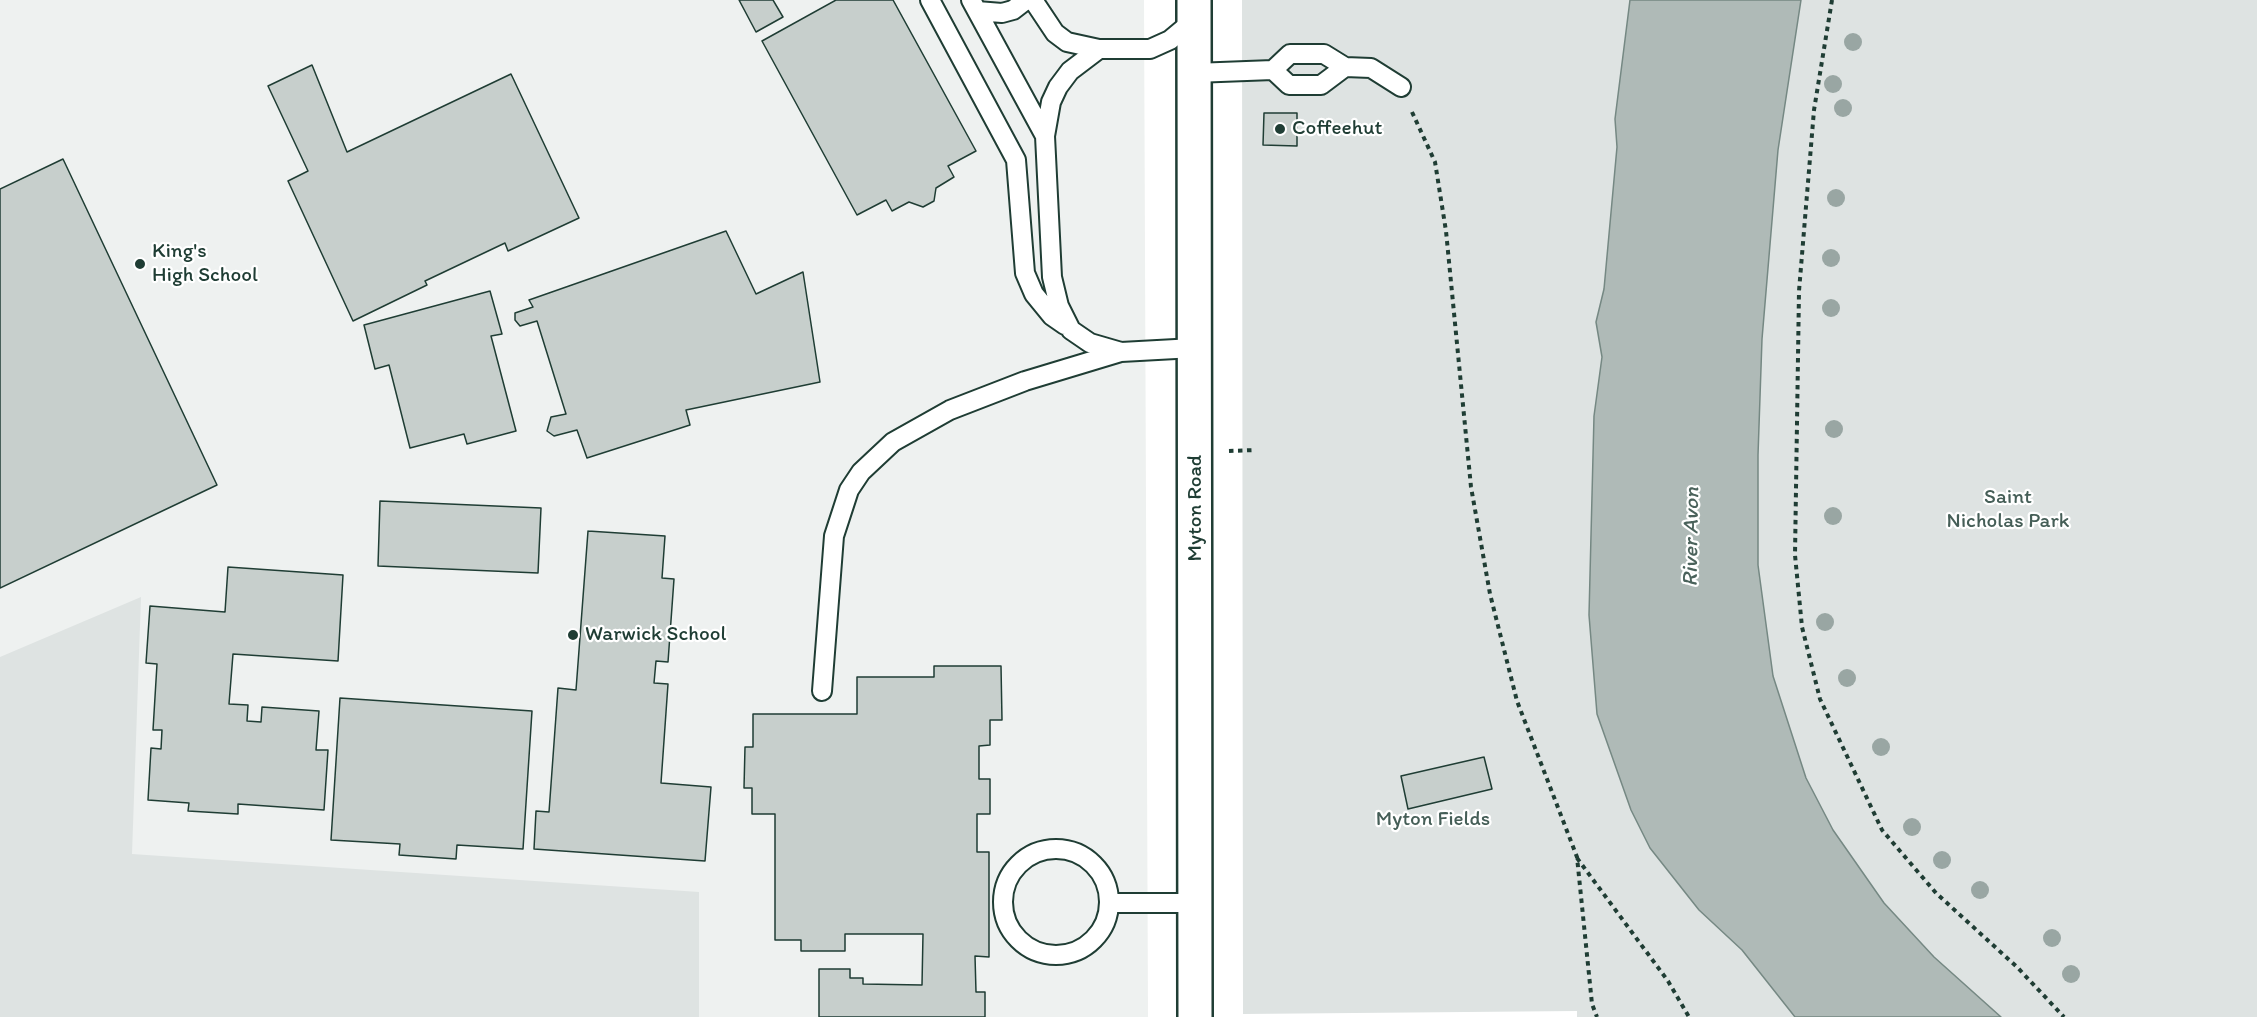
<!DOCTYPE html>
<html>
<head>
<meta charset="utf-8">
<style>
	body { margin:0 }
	canvas { display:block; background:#fff }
</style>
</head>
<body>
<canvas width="2257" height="1017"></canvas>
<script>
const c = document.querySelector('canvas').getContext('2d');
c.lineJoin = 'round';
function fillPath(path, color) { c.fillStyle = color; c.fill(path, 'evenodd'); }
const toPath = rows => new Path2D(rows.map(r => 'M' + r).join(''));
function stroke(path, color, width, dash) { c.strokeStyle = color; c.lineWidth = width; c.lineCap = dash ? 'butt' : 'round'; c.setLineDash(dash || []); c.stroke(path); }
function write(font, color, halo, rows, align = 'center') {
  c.font = font + ' Itim,sans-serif'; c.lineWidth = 4.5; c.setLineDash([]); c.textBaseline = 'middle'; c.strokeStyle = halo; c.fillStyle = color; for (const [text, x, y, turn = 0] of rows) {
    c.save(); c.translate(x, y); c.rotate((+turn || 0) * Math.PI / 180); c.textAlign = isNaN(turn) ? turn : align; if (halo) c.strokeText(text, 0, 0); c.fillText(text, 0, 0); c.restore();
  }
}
const built = toPath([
	[0,0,1144,0,1148,1017,0,1017]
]);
const green = toPath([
	[1242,0,1630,0,1615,119,1617,147,1604,289,1596,322,1602,357,1594,416,1589,615,1597,714,1631,810,1650,848,1699,910,1742,950,1795,1017,1577,1017,1577,1011,1243,1014],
	[1801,0,2257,0,2257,1017,2001,1017,1934,957,1884,903,1833,830,1806,778,1773,676,1758,565,1758,455,1762,339,1778,150],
	[141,597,132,854,699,892,699,1017,0,1017,0,657]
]);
const water = toPath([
	[1630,0,1801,0,1778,150,1762,339,1758,455,1758,565,1773,676,1806,778,1833,830,1884,903,1934,957,2001,1017,1795,1017,1742,950,1699,910,1650,848,1631,810,1597,714,1589,615,1594,416,1602,357,1596,322,1604,289,1617,147,1615,119,1630,0]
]);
const building = toPath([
	[739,0,773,0,783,17,756,32,739,0],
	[836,0,893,0,976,151,948,166,954,177,936,188,934,201,923,207,909,202,892,211,886,200,857,215,762,41,836,0],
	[312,65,347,152,511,74,579,218,508,251,505,243,425,281,427,285,353,321,288,181,308,171,268,86,312,65],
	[1264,113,1297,113,1297,146,1263,145,1264,113],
	[63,159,217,485,0,588,0,189,63,159],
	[726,231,756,294,803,272,820,382,686,410,690,425,587,458,577,430,554,436,547,431,551,417,566,414,537,321,520,326,515,320,515,313,533,307,529,300,726,231],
	[490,291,502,334,491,336,516,431,467,444,464,434,410,448,389,365,375,369,364,325,490,291],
	[380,501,541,508,538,573,378,566,380,501],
	[588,531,665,536,662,578,674,579,668,662,656,661,654,683,668,684,661,783,711,787,705,861,534,849,536,811,549,812,558,688,576,690,588,531],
	[228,567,343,575,338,661,233,654,229,704,248,705,247,721,261,722,262,707,319,711,316,750,328,750,324,810,238,804,238,814,188,811,189,803,148,800,151,748,161,749,162,730,153,730,157,664,146,663,150,606,225,612,228,567],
	[934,666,1001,666,1002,720,990,720,990,745,979,746,979,779,990,779,990,814,977,814,977,852,989,852,989,957,975,956,976,992,985,992,985,1017,819,1017,819,969,850,969,850,978,863,978,863,984,922,985,923,934,845,934,845,951,801,951,801,940,775,940,775,814,752,814,752,788,744,788,745,747,753,747,753,714,857,714,857,677,934,677,934,666],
	[340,698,532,711,523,849,457,845,456,859,399,855,400,844,331,840,340,698],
	[1484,757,1492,789,1408,809,1401,776,1484,757]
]);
const path = toPath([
	[1832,0,1814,110,1799,291,1795,555,1802,627,1820,699,1882,830,1936,893,2017,967,2064,1017],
	[1412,112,1435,162,1446,231,1471,487,1490,594,1517,701,1577,857,1592,1004,1597,1017],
	[1229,451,1255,450],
	[1577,858,1668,981,1689,1017]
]);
const lane = toPath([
	[930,0,1016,160,1025,273,1034,294,1052,316,1065,325],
	[971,0,1045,136,1052,277,1059,306,1071,330,1090,343,1121,352,1194,348],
	[1033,0,1055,33,1067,42,1099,49,1150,49,1170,40,1194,20],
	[977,11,1002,13,1013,10,1026,0],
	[1273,70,1289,85,1321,85,1345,67],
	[1194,73,1273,70,1290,54,1324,54,1345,67,1371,68,1401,87],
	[1045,136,1051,102,1058,87,1070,71,1099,49],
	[822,691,834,536,849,490,861,472,893,442,950,410,1025,381,1121,352],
	'1003 902a53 53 0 1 1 106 0a53 53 0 1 1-106 0Z',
	[1110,903,1195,903]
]);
const primary = toPath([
	[1194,0,1195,1017]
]);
const trees = [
	[1853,42],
	[1833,84],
	[1843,108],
	[1836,198],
	[1831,258],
	[1831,308],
	[1834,429],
	[1833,516],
	[1825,622],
	[1847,678],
	[1881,747],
	[1912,827],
	[1942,860],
	[1980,890],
	[2052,938],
	[2071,974]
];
const markers = [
	[1280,129,6,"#1f3d34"],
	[140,264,6,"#1f3d34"],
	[573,635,6,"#1f3d34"]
];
const poiNames = [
	["Coffeehut",1292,129],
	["King's",152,252],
	["High School",152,276],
	["Warwick School",585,635]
];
const parkNames = [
	["Saint",2008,498],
	["Nicholas Park",2008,522],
	["Myton Fields",1433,820]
];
const streetNames = [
	["Myton Road",1196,508,-90]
];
const waterNames = [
	["River Avon",1692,537,-89]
];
fillPath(built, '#eef1f0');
fillPath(green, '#dee3e2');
fillPath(water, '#afbab7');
stroke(water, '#758883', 1.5);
fillPath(building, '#c7cfcc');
stroke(building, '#1f3d34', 1.5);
stroke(lane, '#1f3d34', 22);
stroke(primary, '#1f3d34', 38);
stroke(path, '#1f3d34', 4, [4.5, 4.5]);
stroke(lane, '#fff', 18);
stroke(primary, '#fff', 33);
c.fillStyle = '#99a6a3';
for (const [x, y] of trees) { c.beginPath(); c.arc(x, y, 9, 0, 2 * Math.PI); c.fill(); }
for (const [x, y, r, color] of markers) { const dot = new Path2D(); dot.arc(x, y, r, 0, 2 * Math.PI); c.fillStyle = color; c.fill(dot); stroke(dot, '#fff', 2); }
write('21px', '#1f3d34', '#fff', poiNames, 'left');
write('21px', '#455e57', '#fff', parkNames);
write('21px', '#1f3d34', '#fff', streetNames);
write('italic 22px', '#4a625b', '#fff', waterNames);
</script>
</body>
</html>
